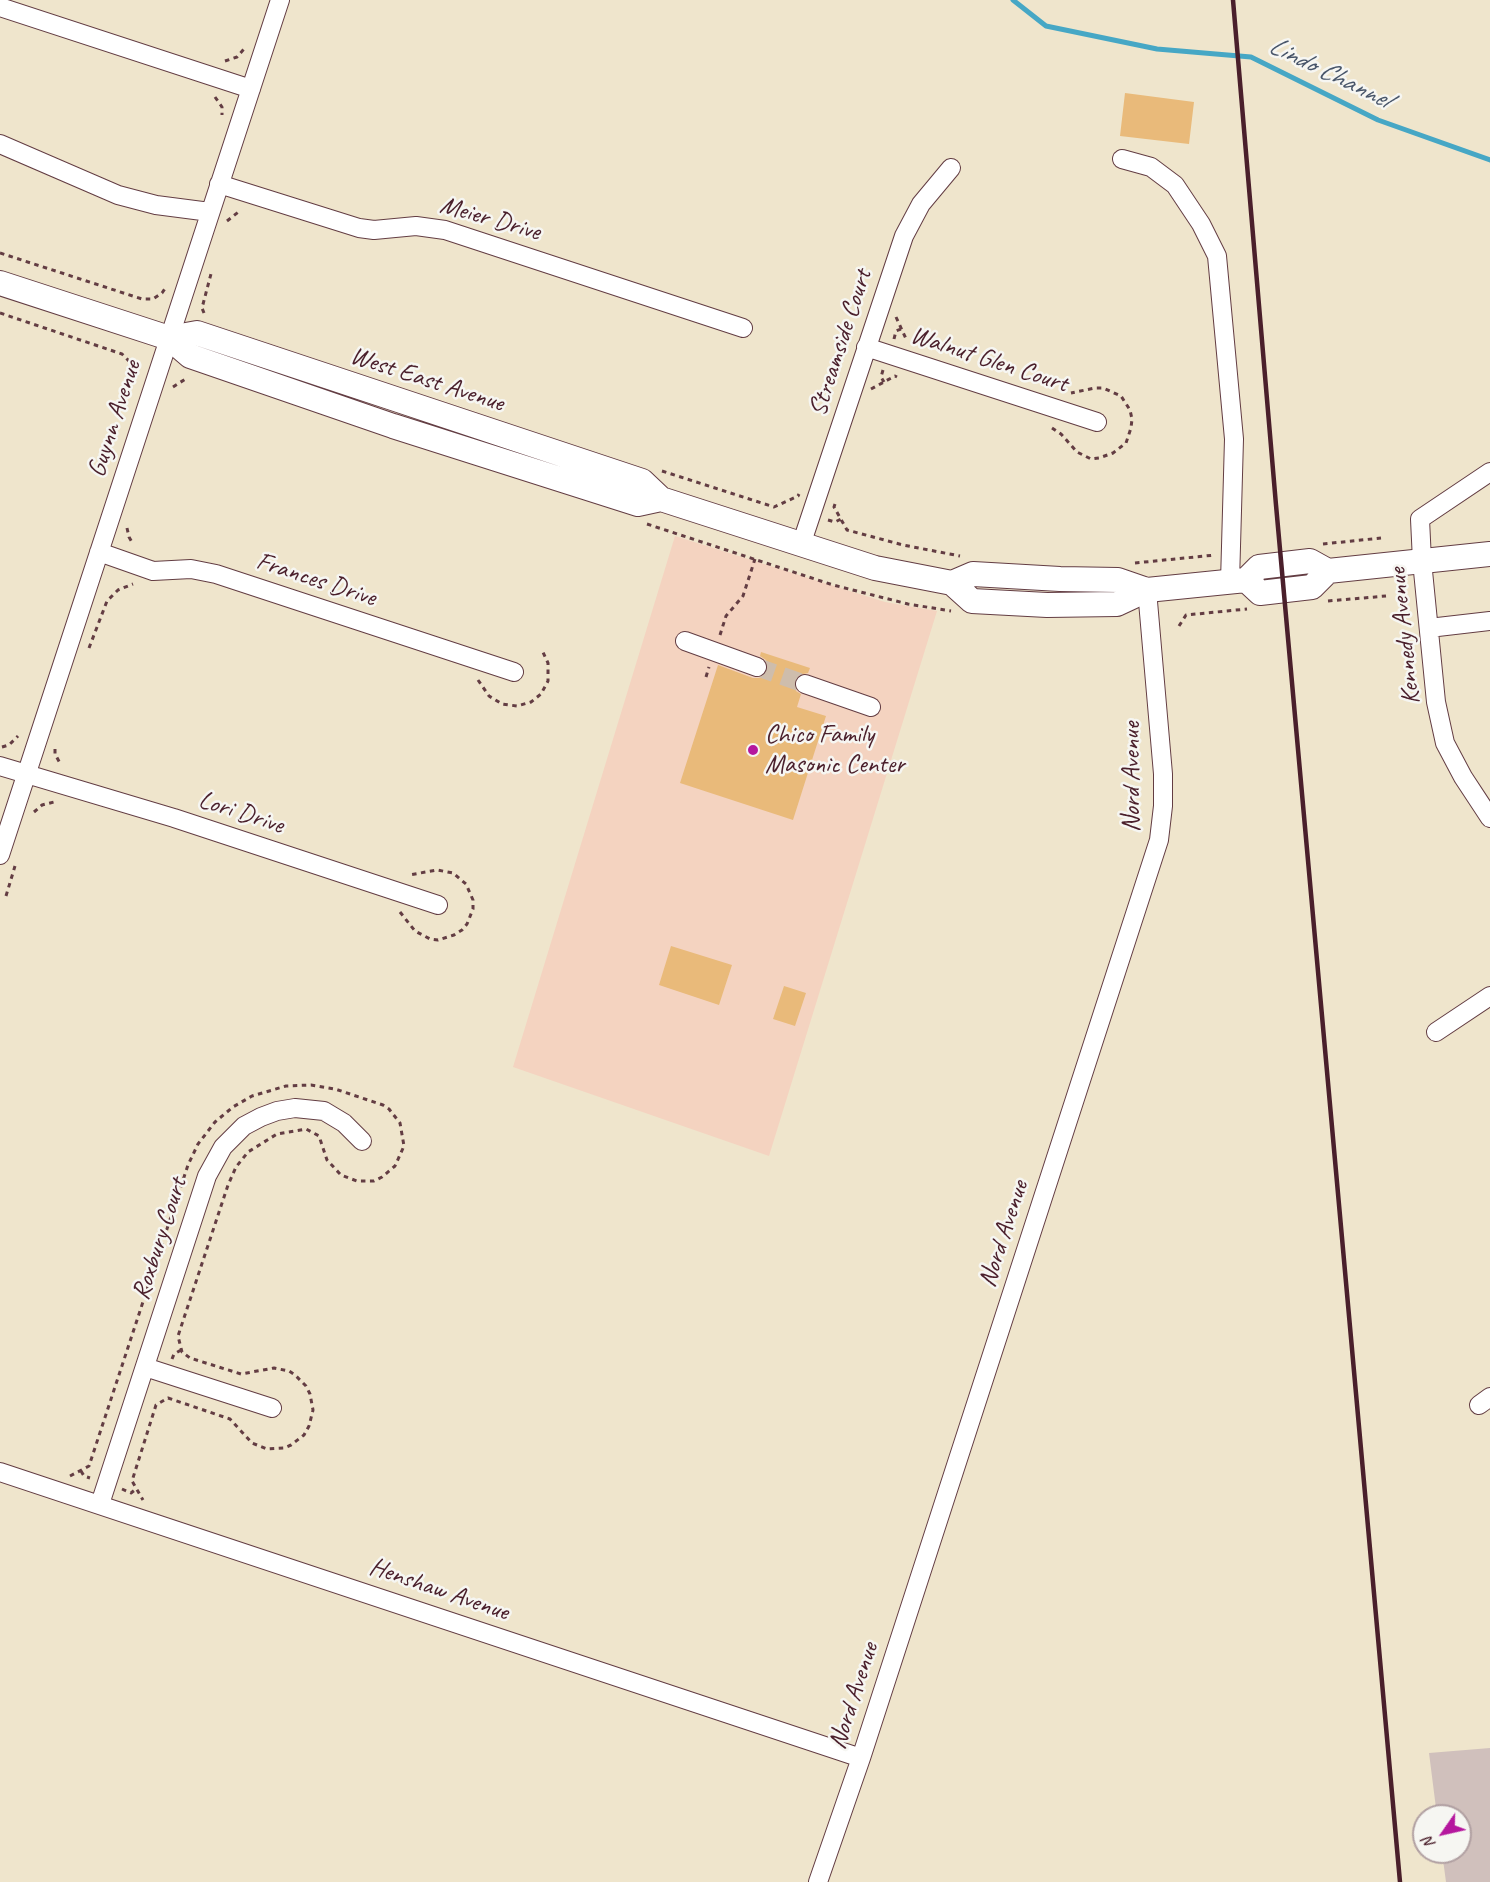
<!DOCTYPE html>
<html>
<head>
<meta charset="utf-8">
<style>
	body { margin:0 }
	#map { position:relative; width:1490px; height:1882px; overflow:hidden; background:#efe5cc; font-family:Caveat,sans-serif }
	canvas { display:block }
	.north { position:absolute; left:1412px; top:1804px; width:60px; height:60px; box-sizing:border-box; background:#f6f6f2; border:2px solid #b1a0a2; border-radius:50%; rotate:236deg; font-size:16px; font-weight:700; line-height:24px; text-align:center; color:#4a1f2b }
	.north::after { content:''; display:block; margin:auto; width:21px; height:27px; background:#b5179e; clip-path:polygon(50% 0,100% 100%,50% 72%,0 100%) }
</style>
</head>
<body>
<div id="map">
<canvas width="1490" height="1882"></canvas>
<div class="north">N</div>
</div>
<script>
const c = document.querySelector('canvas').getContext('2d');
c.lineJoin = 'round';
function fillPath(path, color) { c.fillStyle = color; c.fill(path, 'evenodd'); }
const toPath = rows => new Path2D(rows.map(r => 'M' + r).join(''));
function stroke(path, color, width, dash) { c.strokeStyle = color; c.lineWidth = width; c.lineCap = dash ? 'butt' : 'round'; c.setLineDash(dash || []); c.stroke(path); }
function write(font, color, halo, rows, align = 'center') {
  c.font = font + ' Caveat,sans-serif'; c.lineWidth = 5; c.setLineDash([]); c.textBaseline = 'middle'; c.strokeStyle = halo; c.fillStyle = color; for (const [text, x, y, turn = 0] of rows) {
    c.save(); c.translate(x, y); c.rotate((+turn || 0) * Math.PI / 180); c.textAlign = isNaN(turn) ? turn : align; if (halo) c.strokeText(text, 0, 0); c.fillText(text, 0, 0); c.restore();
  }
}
const built = toPath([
	[675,536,885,602,937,611,769,1156,513,1067]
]);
const industrial = toPath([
	[1490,1748,1490,1882,1446,1882,1442,1852,1460,1852,1460,1816,1437,1816,1429,1753]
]);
const stream = toPath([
	[1013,0,1046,26,1157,49,1251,57,1378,120,1490,160]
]);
const building = toPath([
	[1125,93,1194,102,1189,144,1120,136],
	[761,652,810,668,808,673,798,675,794,681,796,691,801,694,797,707,826,716,793,820,680,783,718,665,753,678,760,678,765,675,768,666,766,660,760,656],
	[671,946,732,965,719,1005,659,985],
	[784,986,806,993,795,1026,773,1019]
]);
const minorTunnel = toPath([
	[757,667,805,684]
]);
const path = toPath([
	[225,61,237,57,244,49],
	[215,97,222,107,222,115],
	[227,221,241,210],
	[0,253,142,299,153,299,162,293,166,287],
	[0,313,122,354,134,366,134,382],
	[204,313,202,308,212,270],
	[896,317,907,341],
	[894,339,896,331,901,329],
	[883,370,881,377,884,382],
	[173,387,187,378],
	[871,389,895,376,897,377],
	[1052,428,1061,434,1077,452,1091,459,1099,458,1113,453,1126,443,1131,428,1132,419,1130,410,1121,396,1103,388,1095,388,1071,393],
	[662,471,774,507,798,496,799,494],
	[835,504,834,507,847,530,903,545,960,556],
	[828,520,835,522,841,519],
	[647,524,833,585,908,604,951,611],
	[127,528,129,537,133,544],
	[1323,544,1381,538],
	[1135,563,1215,555],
	[1328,601,1386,596],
	[1179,626,1186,615,1247,609],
	[720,635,726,616,743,596,755,559],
	[89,648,107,601,118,590,133,584],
	[706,677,709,667],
	[478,680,489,696,502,704,517,706,531,702,541,694,548,681,548,663,542,650],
	[2,747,9,745,18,736],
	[55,749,55,754,61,765],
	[34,812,42,805,54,802],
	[6,896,15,866],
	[400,912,415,931,430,939,438,940,454,935,462,930,467,924,473,909,473,900,466,884,453,873,437,870,409,875],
	[172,1359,174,1354,181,1350],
	[81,1471,84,1476,90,1478],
	[70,1476,89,1466,188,1165,198,1144,215,1122,233,1107,252,1096,286,1086,311,1085,335,1089,383,1105,389,1109,400,1123,404,1146,395,1166,382,1177,374,1181,357,1181,341,1175,327,1160,319,1136,306,1129,277,1134,248,1152,236,1167,228,1185,178,1336,182,1352,190,1358,241,1374,274,1368,289,1371,295,1375,306,1386,310,1394,313,1410,309,1426,304,1435,291,1445,284,1448,267,1449,252,1443,230,1419,168,1398,156,1405,132,1481,143,1500],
	[122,1489,131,1493,136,1489]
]);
const minor = toPath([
	[0,7,251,89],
	[0,144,118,195,156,205,210,212],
	[1122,159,1151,167,1175,185,1201,224,1217,256,1234,439,1230,582],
	[219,184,359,228,374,230,416,226,445,230,743,328],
	[866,347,1097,422],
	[1490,472,1420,519,1422,561,1436,702,1445,743,1463,777,1490,818],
	[801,545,904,236,921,204,951,168],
	[99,552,153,571,191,569,216,574,514,672],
	[1429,628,1490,621],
	[685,641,757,667],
	[805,684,871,707],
	[0,766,174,818,438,905],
	[0,855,280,0],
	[1436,1032,1490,996],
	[145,1367,272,1408],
	[1479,1405,1490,1397],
	[0,1472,861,1758],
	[100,1504,207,1176,223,1147,244,1126,261,1117,277,1111,295,1108,324,1111,344,1123,362,1141],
	[818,1882,861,1758,1159,840,1163,806,1163,774,1147,590]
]);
const major = toPath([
	[0,283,169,338,190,356,393,426,638,504,661,499],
	[169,338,197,333,642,481,661,499,875,568,952,583,973,574,1060,579,1118,580,1147,590],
	[1246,580,1260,593,1312,587,1328,571],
	[952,583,972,601,1047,605,1117,604,1147,590,1246,580,1259,567,1310,561,1328,571,1490,554]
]);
const rail = toPath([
	[1233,0,1276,505,1400,1882]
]);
const markers = [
	[753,750,6,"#b5179e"]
];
const streetNames = [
	["Meier Drive",490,219,16],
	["Streamside Court",841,343,-72],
	["Walnut Glen Court",989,360,18],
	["West East Avenue",427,380,18],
	["Guynn Avenue",115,419,-72],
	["Frances Drive",316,580,18],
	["Kennedy Avenue",1405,636,-96],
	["Nord Avenue",1132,777,-90],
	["Lori Drive",241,813,18],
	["Nord Avenue",1004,1234,-72],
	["Roxbury Court",160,1239,-72],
	["Henshaw Avenue",439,1590,19],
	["Nord Avenue",854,1696,-72]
];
const poiNames = [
	["Chico Family",765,735],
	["Masonic Center",765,765]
];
const waterNames = [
	["Lindo Channel",1329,73,26]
];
fillPath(built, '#f4d3c0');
fillPath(industrial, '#d0c0bc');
stroke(stream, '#46a7c5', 5);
fillPath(building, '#e9ba7a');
stroke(minorTunnel, '#cebdac', 18, [18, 9]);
stroke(minor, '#633d43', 20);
stroke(major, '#633d43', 26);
stroke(path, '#633d43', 3, [4.5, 4.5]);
stroke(minor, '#fff', 18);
stroke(major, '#fff', 24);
stroke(rail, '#4a1f2b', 4.5);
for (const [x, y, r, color] of markers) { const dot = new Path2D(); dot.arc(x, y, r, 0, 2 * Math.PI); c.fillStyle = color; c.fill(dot); stroke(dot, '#f6f6f2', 2); }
write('26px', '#4a1f2b', '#f6f6f2', streetNames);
write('26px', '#4a1f2b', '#f6f6f2', poiNames, 'left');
write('italic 27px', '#485569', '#f6f6f2', waterNames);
</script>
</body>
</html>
